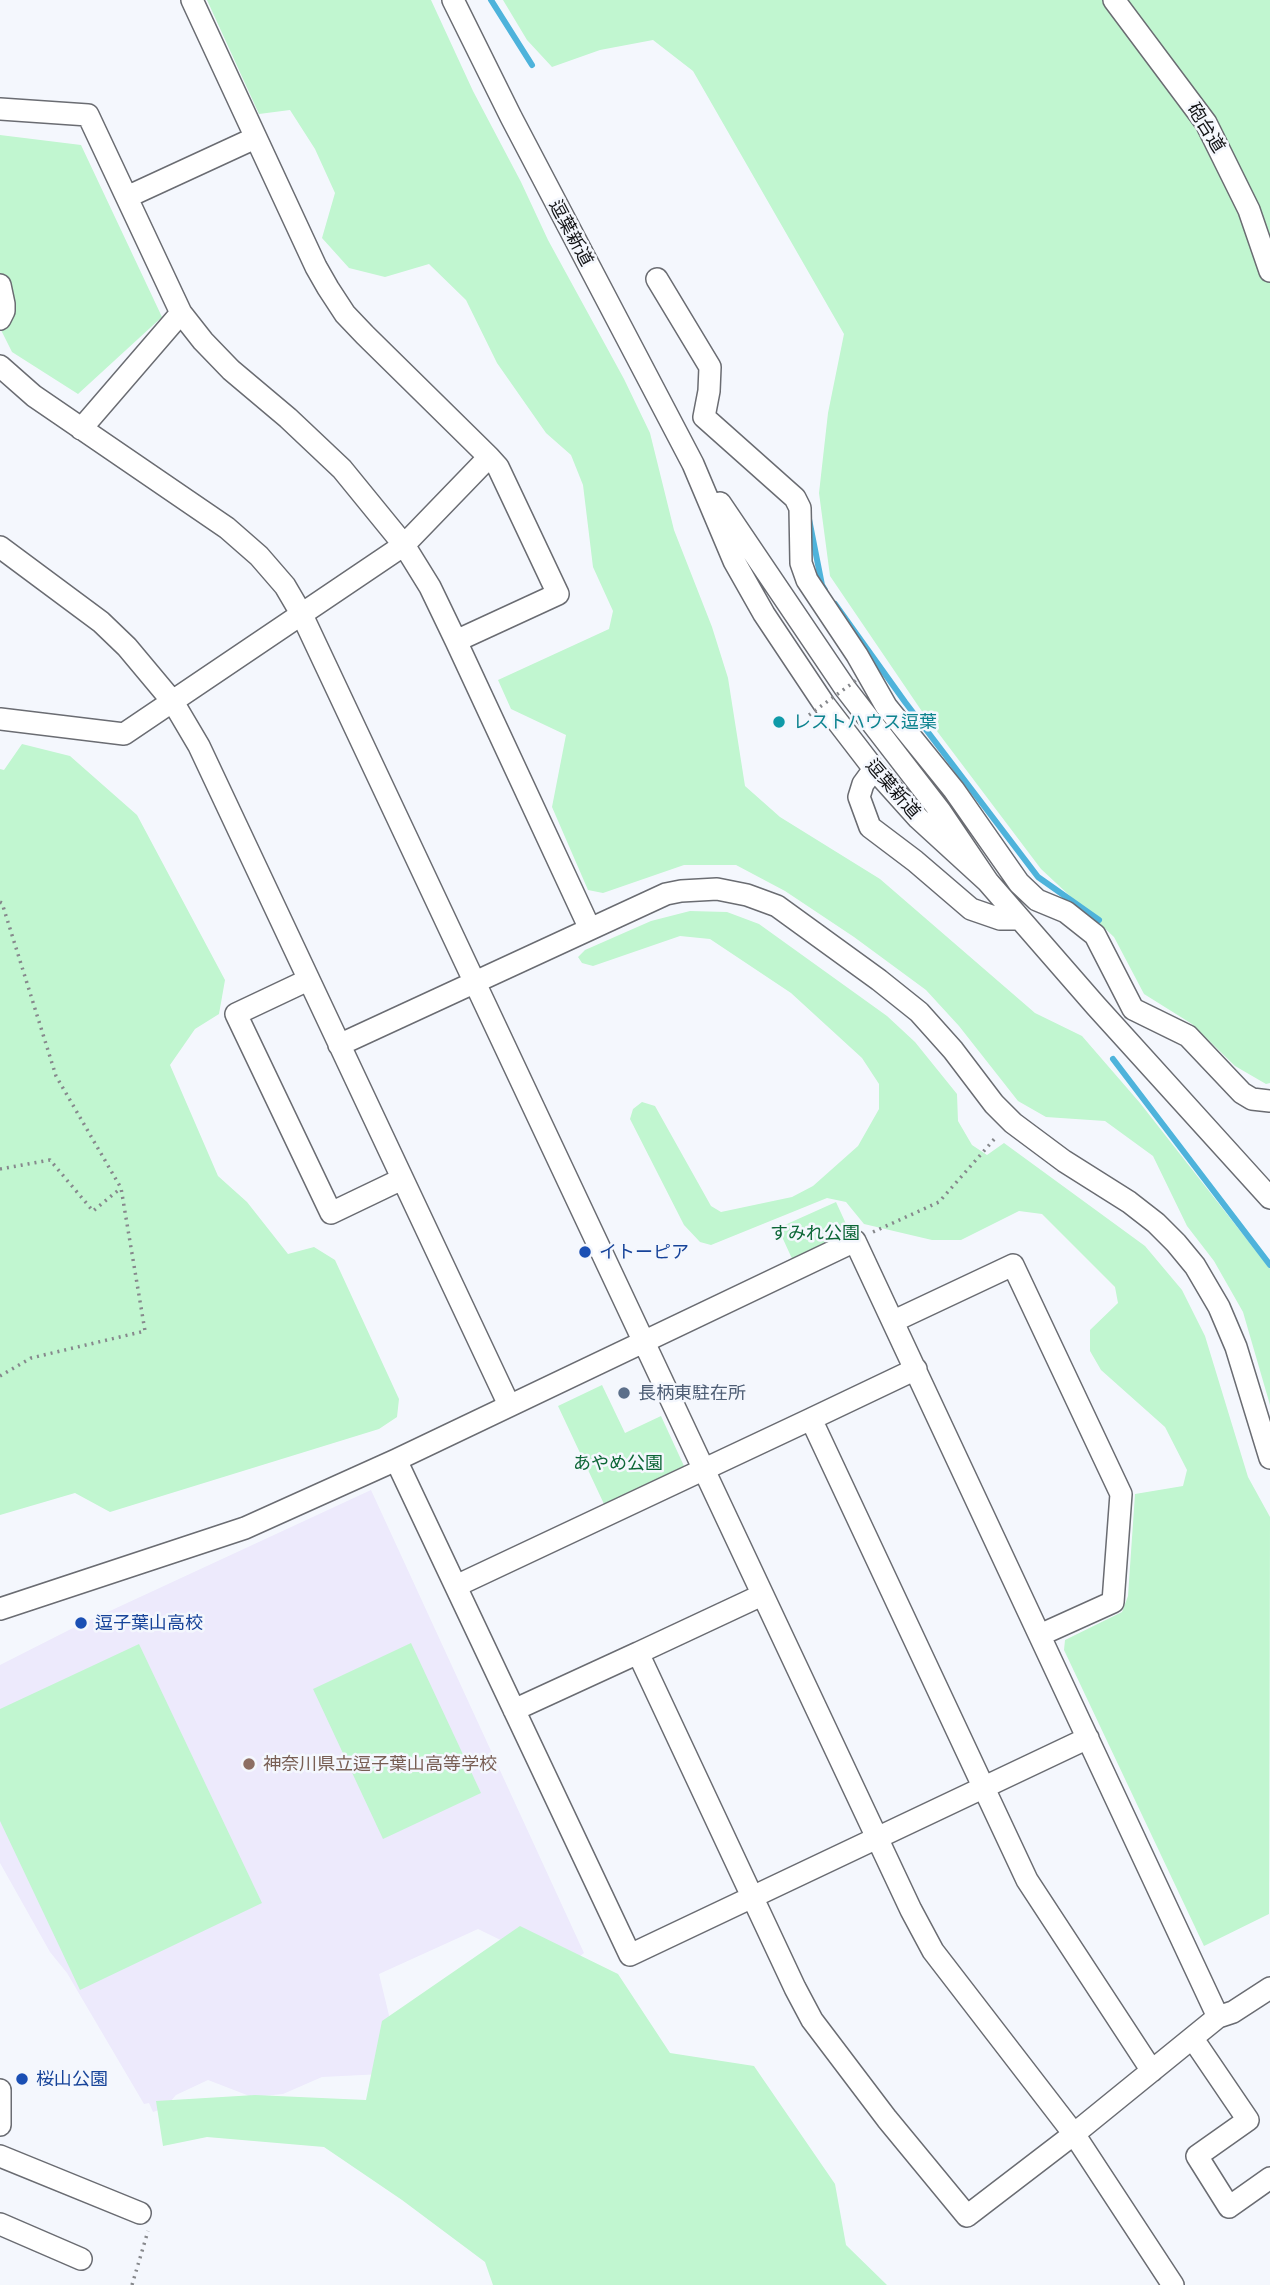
<!DOCTYPE html>
<html>
<head>
<meta charset="utf-8">
<style>
	body { margin:0 }
	canvas { display:block; background:#f4f7fd }
</style>
</head>
<body>
<canvas width="1270" height="2285"></canvas>
<script>
const c = document.querySelector('canvas').getContext('2d');
c.lineJoin = 'round';
function fillPath(path, color) { c.fillStyle = color; c.fill(path, 'evenodd'); }
const toPath = rows => new Path2D(rows.map(r => 'M' + r).join(''));
function stroke(path, color, width, dash) { c.strokeStyle = color; c.lineWidth = width; c.lineCap = dash ? 'butt' : 'round'; c.setLineDash(dash || []); c.stroke(path); }
function write(font, color, halo, rows, align = 'center') {
  c.font = font + ' "Asap Condensed","Noto Sans JP",sans-serif'; c.lineWidth = 5; c.setLineDash([]); c.textBaseline = 'middle'; c.strokeStyle = halo; c.fillStyle = color; for (const [text, x, y, turn = 0] of rows) {
    c.save(); c.translate(x, y); c.rotate((+turn || 0) * Math.PI / 180); c.textAlign = isNaN(turn) ? turn : align; if (halo) c.strokeText(text, 0, 0); c.fillText(text, 0, 0); c.restore();
  }
}
const education = toPath([
	[371,1490,584,1953,562,1970,478,1929,379,1974,403,2073,322,2077,283,2094,252,2097,208,2080,176,2095,165,2108,153,2112,149,2103,144,2104,67,1973,50,1952,0,1863,0,1665,71,1629]
]);
const green = toPath([
	[207,0,431,0,473,91,521,182,548,240,624,379,650,433,674,530,712,627,728,678,745,786,780,817,880,879,1035,1013,1082,1036,1140,1103,1270,1269,1270,1405,1243,1312,1214,1261,1187,1226,1153,1156,1105,1121,1046,1117,1018,1101,959,1026,926,990,854,937,785,891,736,865,684,865,603,893,588,890,552,807,566,735,511,709,498,680,609,629,613,611,593,567,583,485,571,455,546,433,497,363,466,300,429,264,385,277,349,268,322,238,335,193,315,149,290,110,259,114],
	[503,0,1270,0,1270,1083,1266,1084,1235,1066,1192,1024,1144,994,1114,937,1041,869,921,710,830,576,819,493,828,413,844,334,693,71,653,40,600,50,552,67,527,40],
	[0,135,81,145,162,317,78,394,12,352,0,328],
	[22,744,70,756,137,815,225,980,219,1014,195,1029,170,1065,218,1176,247,1202,288,1254,314,1247,335,1260,399,1399,397,1417,379,1429,110,1512,75,1493,0,1515,0,769,4,770],
	[690,911,727,912,759,924,887,1016,915,1042,957,1094,958,1121,972,1145,987,1155,1004,1143,1145,1246,1182,1290,1205,1336,1248,1477,1270,1517,1269,1914,1204,1946,1064,1650,1065,1640,1122,1612,1128,1596,1135,1494,1183,1486,1187,1470,1165,1427,1101,1370,1090,1351,1090,1330,1118,1303,1115,1287,1042,1214,1019,1211,961,1240,932,1240,864,1224,846,1202,827,1198,711,1245,700,1242,684,1225,630,1119,633,1109,642,1102,655,1106,711,1206,721,1212,792,1197,813,1186,858,1146,879,1109,879,1084,862,1058,791,993,710,939,680,936,593,966,582,963,578,957,585,950,651,921],
	[836,1202,852,1237,794,1263,778,1228],
	[602,1385,625,1433,661,1416,684,1466,604,1504,558,1406],
	[411,1643,481,1793,383,1839,313,1689],
	[139,1644,262,1903,80,1990,0,1821,0,1709],
	[520,1926,618,1974,670,2053,754,2066,835,2184,846,2245,887,2285,493,2285,485,2262,402,2200,324,2147,207,2137,163,2146,156,2101,255,2095,366,2100,382,2021]
]);
const stream = toPath([
	[491,0,532,65],
	[809,519,822,585,825,590],
	[835,604,905,702,1038,877,1099,920],
	[1113,1059,1270,1265]
]);
const path = toPath([
	[0,902,2,903,56,1076,121,1188,145,1331,31,1358,0,1376],
	[0,1169,50,1160,93,1211,121,1188],
	[873,1232,939,1202,997,1136],
	[132,2285,148,2231]
]);
const minor = toPath([
	[453,0,511,117,693,464,734,561,764,614,824,704,874,769,918,818,988,882],
	[1114,0,1206,123,1249,210,1270,271],
	[0,109,88,115,181,313,203,341,231,370,288,418,342,469,404,545,430,587,456,641,590,929],
	[127,197,255,138],
	[657,279,710,367,709,391,704,417,795,498,800,508,801,563,807,580,857,655,886,706,954,790,1019,883,1037,900,1066,912,1095,935,1133,1009,1188,1036,1242,1093,1252,1099,1270,1101],
	[0,285,4,304,4,311,0,319],
	[0,366,34,396,227,528,259,556,285,586,302,615,911,1910,933,1951,1074,2134,1173,2285],
	[81,429,181,313],
	[720,503,845,688,940,811,988,882,1096,1006,1270,1198],
	[0,547,101,622,127,647,173,702,199,746,509,1405],
	[456,641,558,594,498,467,489,457],
	[0,719,124,734,404,545,489,457,365,335,345,314,328,288,316,267,192,0],
	[874,769,863,784,859,797,870,827,915,861,971,909,1000,919,1020,919],
	[308,980,236,1014,331,1213,402,1179],
	[339,1045,666,894,681,891,717,889,747,895,777,906,879,980,919,1012,953,1050,994,1104,1013,1123,1064,1161,1129,1202,1156,1223,1176,1243,1195,1266,1219,1307,1236,1347,1270,1458],
	[894,1321,1013,1265,1121,1494,1113,1602,1040,1635],
	[811,1419,916,1369],
	[396,1460,630,1955,1088,1738],
	[456,1586,811,1419,1027,1880,1152,2071],
	[0,1609,245,1528,396,1460,855,1241,1218,2017,1074,2134,967,2216,887,2119,812,2020,795,1988,638,1653,762,1595],
	[514,1710,638,1653],
	[1218,2017,1233,2012,1270,1988],
	[1193,2039,1248,2120,1197,2156,1229,2207,1270,2178],
	[0,2090,0,2125],
	[0,2156,140,2213],
	[0,2224,81,2259]
]);
const pathBridge = toPath([
	[809,715,858,679]
]);
const markers = [
	[779,722,7,"#0f9aa8"],
	[585,1252,7,"#1a4fb4"],
	[624,1393,7,"#5c6f8a"],
	[81,1623,7,"#1a4fb4"],
	[249,1764,7,"#8d6e63"],
	[22,2079,7,"#1a4fb4"]
];
const streetNames = [
	["砲台道",1206,128,58],
	["逗葉新道",571,233,62],
	["逗葉新道",893,789,49]
];
const cultureNames = [
	["レストハウス逗葉",793,722]
];
const parkNames = [
	["すみれ公園",815,1233],
	["あやめ公園",618,1463]
];
const transitNames = [
	["イトーピア",599,1252],
	["逗子葉山高校",95,1623],
	["桜山公園",36,2079]
];
const serviceNames = [
	["長柄東駐在所",638,1393]
];
const educationNames = [
	["神奈川県立逗子葉山高等学校",263,1764]
];
fillPath(education, '#edeafc');
fillPath(green, '#c1f6d0');
stroke(stream, '#4eb3db', 6);
stroke(minor, '#6a6c72', 24);
stroke(path, '#86888c', 3.5, [2, 5]);
stroke(minor, '#fff', 21);
stroke(pathBridge, '#86888c', 3.5, [2, 5]);
for (const [x, y, r, color] of markers) { const dot = new Path2D(); dot.arc(x, y, r, 0, 2 * Math.PI); c.fillStyle = color; c.fill(dot); stroke(dot, '#f4f7fd', 2.5); }
write('18px', '#111214', '#f4f7fd', streetNames);
write('18px', '#0d838f', '#f4f7fd', cultureNames, 'left');
write('18px', '#0c6636', '#f4f7fd', parkNames);
write('18px', '#164399', '#f4f7fd', transitNames, 'left');
write('18px', '#4e5e75', '#f4f7fd', serviceNames, 'left');
write('18px', '#785e54', '#f4f7fd', educationNames, 'left');
</script>
</body>
</html>
